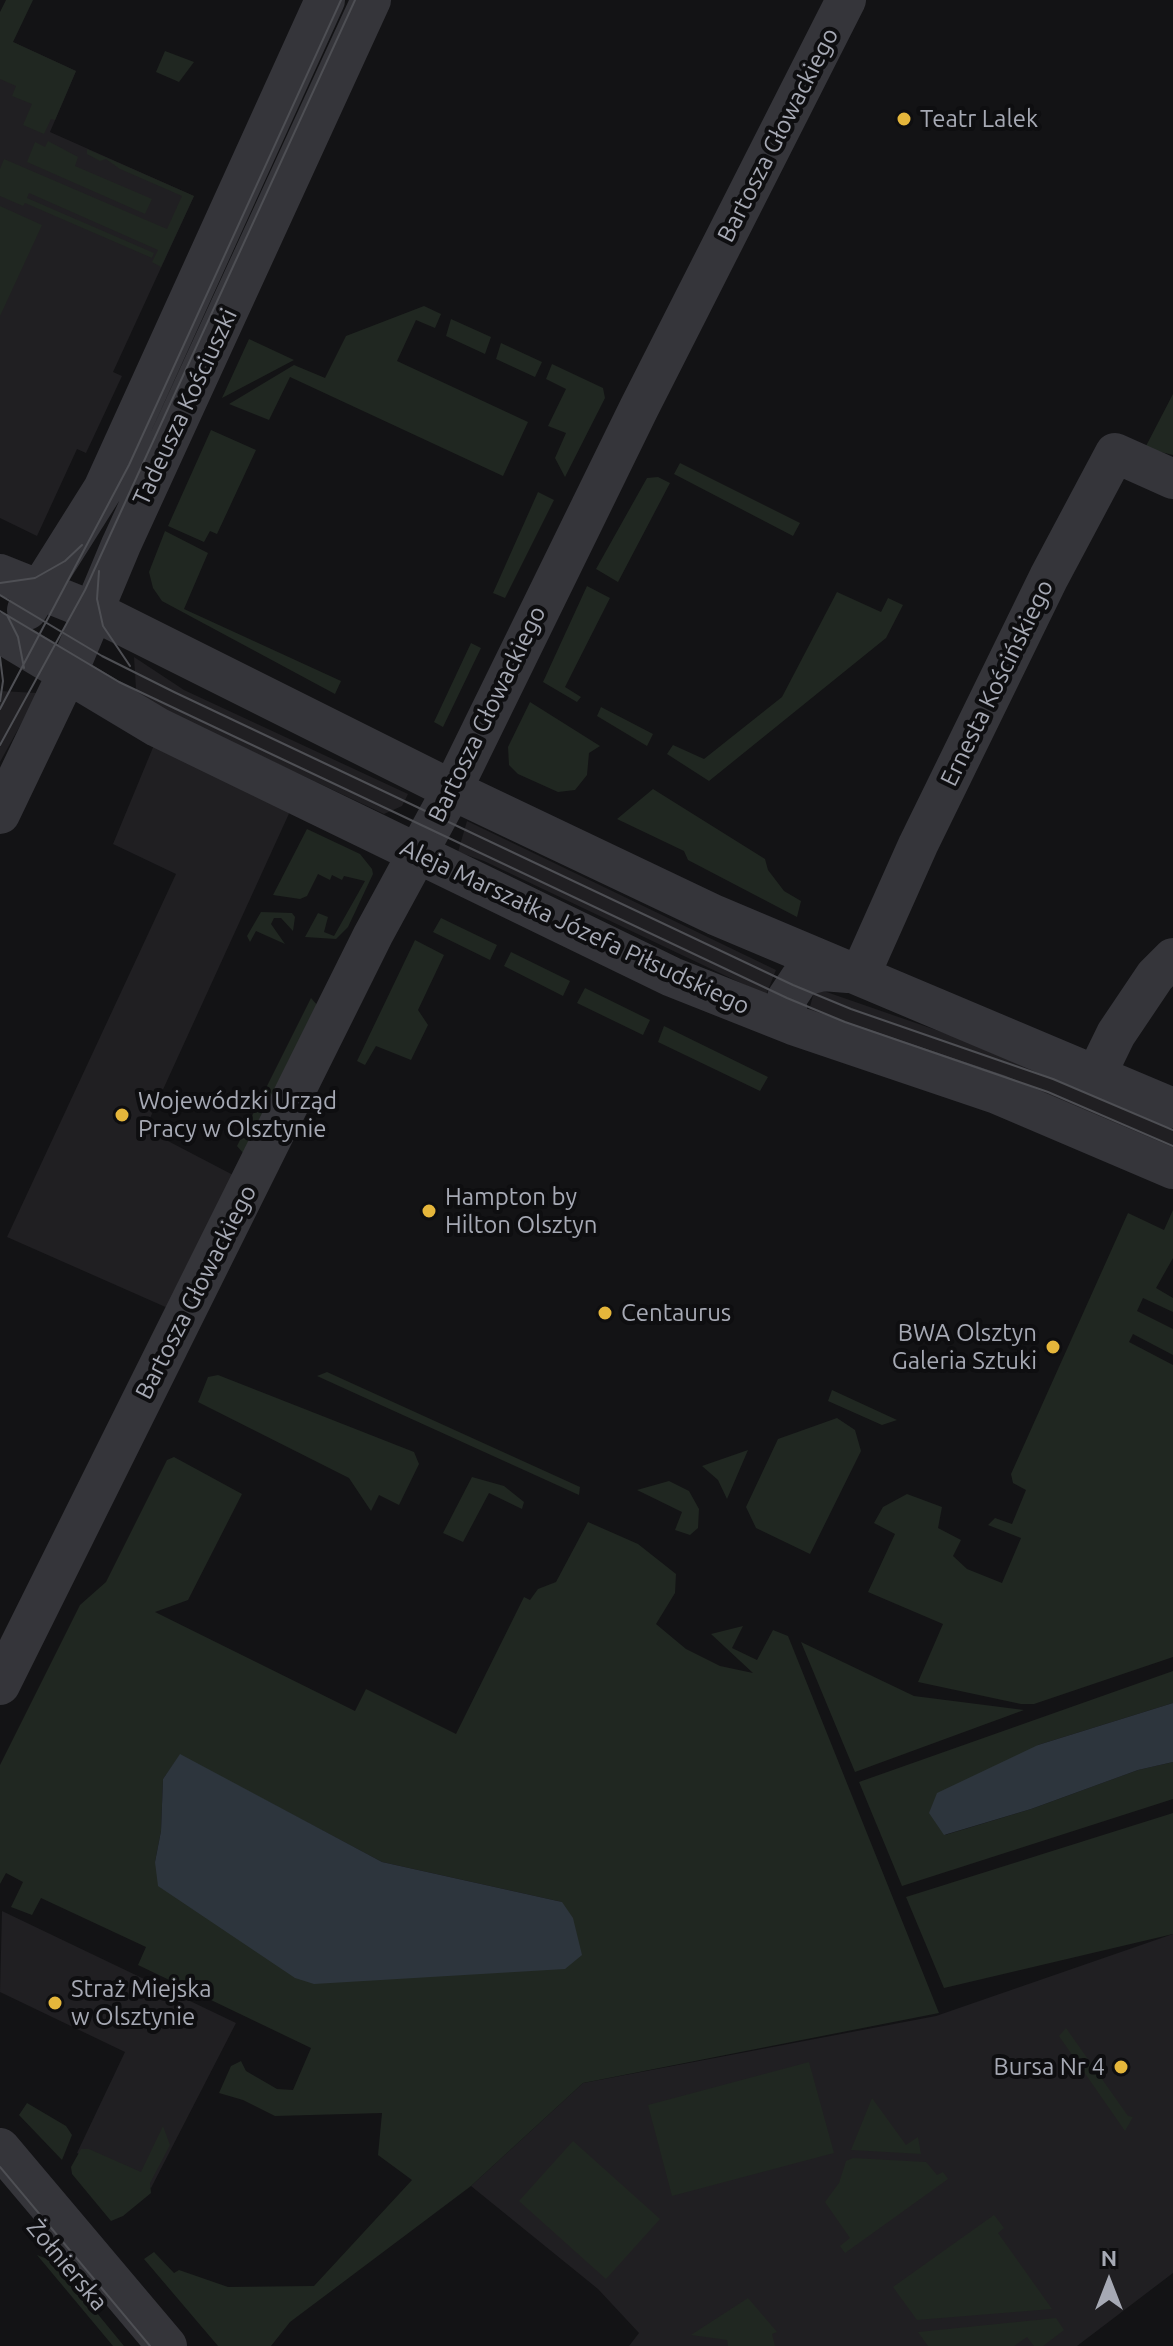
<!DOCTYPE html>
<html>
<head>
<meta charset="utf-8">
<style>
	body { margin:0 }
	#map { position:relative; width:1173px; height:2346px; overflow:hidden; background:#131315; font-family:Ubuntu,sans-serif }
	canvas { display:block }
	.north { position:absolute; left:1069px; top:2242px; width:80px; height:80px; -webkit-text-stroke:6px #0e0e10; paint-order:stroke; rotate:0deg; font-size:22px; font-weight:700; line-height:32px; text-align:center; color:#a6a9b4 }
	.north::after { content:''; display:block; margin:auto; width:28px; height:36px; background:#a6a9b4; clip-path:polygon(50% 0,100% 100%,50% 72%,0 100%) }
</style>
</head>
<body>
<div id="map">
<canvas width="1173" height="2346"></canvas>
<div class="north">N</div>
</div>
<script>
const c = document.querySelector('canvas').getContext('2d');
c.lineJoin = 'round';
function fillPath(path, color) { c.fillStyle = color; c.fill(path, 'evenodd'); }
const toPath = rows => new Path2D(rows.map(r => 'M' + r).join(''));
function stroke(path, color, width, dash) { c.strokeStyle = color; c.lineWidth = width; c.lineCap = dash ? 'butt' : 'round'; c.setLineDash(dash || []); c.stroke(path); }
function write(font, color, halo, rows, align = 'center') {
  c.font = font + ' Ubuntu,sans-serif'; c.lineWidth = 8; c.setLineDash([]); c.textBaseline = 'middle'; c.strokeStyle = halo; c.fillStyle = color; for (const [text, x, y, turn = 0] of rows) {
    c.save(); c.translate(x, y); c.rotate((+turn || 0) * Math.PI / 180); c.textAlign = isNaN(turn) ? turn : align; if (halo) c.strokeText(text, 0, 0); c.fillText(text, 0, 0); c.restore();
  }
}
const built = toPath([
	[0,36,76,71,50,132,194,196,113,372,122,376,86,453,77,449,37,536,0,518],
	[134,657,184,690,408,794,402,806,384,814,172,714,137,705],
	[0,691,38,693,0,762],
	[154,745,292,807,145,1129,235,1176,170,1309,7,1237,176,874,113,844],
	[467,821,776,970,766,995,484,861,458,852],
	[815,988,959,1038,1173,1124,1173,1153,808,1014],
	[2,1911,236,2023,151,2188,77,2153,125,2052,0,1992],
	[1173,1934,1173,2273,1077,2346,629,2346,639,2333,598,2289,471,2186,583,2083,936,2016]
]);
const green = toPath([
	[6,0,33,0,13,42,76,71,55,120,51,119,44,134,23,125,32,104,12,96,16,86,0,79,0,12],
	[165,51,194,62,179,82,156,72],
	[48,141,78,157,75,166,152,199,145,214,27,162,35,142,45,147],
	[87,149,194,196,161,267,152,262,158,250,29,193,27,198,154,253,152,258,25,203,23,206,0,196,0,169,4,159,167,229,182,196,120,169,106,159,100,161,87,154],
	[0,206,42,225,0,316],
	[424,306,441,314,435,328,416,320,397,361,528,422,503,476,290,377,269,420,229,404,294,365,325,378,346,336],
	[451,319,491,337,485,354,446,336],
	[249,339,294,360,222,398],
	[501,343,542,362,535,377,496,359],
	[552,364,603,388,605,398,565,477,555,458,566,433,548,426,566,389,546,379],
	[1173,394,1173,455,1145,448],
	[211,430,256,450,217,534,210,531,204,542,168,526],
	[680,463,800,523,793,536,674,474],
	[658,477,670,483,618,582,596,569,647,478],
	[538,492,554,500,505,598,493,593],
	[165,531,208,553,184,609,341,681,335,694,162,601,153,588,149,572],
	[587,586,610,598,565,687,581,697,577,702,543,682],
	[837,592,881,612,888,598,903,605,886,638,709,781,667,754,673,745,704,759,782,697],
	[471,643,481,648,443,727,434,722],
	[530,702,600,746,589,753,587,775,575,790,558,792,518,774,509,765,508,747],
	[601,707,653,734,647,746,597,716],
	[653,789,765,859,768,870,784,891,801,901,797,917,688,860,684,851,617,819],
	[307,829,360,854,372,869,373,874,348,927,336,939,305,937,318,913,328,917,324,932,334,936,365,881,344,876,342,880,332,875,330,880,318,874,307,896,300,899,273,895],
	[261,912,292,913,295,917,293,931,281,918,274,918,271,924,285,944,256,931,250,942,247,936],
	[441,918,497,945,490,960,433,932],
	[415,940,444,955,418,1010,428,1025,411,1060,376,1046,365,1065,357,1061],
	[511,952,570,981,563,996,504,966],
	[585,988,650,1020,643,1035,577,1003],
	[311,998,318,1006,243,1153,237,1146],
	[664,1026,768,1077,760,1091,658,1042],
	[1173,1210,1173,1258,1156,1288,1173,1298,1173,1312,1143,1298,1137,1311,1173,1329,1173,1355,1133,1334,1129,1342,1173,1365,1173,1657,1034,1704,1021,1704,918,1682,943,1624,868,1592,895,1534,874,1523,883,1507,907,1494,942,1507,938,1528,961,1540,953,1556,967,1569,1002,1583,1021,1538,988,1525,995,1518,1012,1524,1026,1490,1013,1483,1011,1474,1128,1213,1164,1230],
	[327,1372,580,1487,579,1495,317,1376],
	[218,1375,414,1452,419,1464,399,1505,379,1495,371,1511,349,1478,198,1402,208,1377],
	[832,1390,897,1420,882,1425,828,1401],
	[837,1418,855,1430,861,1451,810,1554,756,1528,746,1507,778,1439],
	[748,1450,727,1499,718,1480,702,1466],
	[174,1457,242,1494,188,1600,155,1612,355,1711,366,1689,456,1734,524,1597,530,1600,538,1589,556,1582,588,1522,638,1544,676,1574,675,1593,656,1624,686,1649,720,1666,753,1673,711,1634,743,1626,732,1648,757,1660,773,1630,788,1636,939,2013,583,2083,471,2186,290,2322,271,2346,218,2346,144,2259,154,2252,174,2273,179,2270,228,2287,314,2286,412,2180,378,2155,382,2113,275,2116,243,2100,219,2093,231,2066,241,2061,246,2071,277,2089,293,2090,311,2048,138,1965,146,1947,41,1898,32,1915,11,1907,23,1882,6,1873,0,1884,0,1765,80,1605,106,1582,167,1460],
	[180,1755,382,1862,562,1902,155,1862,161,1831,163,1779],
	[472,1477,504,1486,524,1502,522,1509,489,1493,463,1542,443,1533],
	[669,1481,689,1491,699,1509,698,1528,690,1535,675,1530,682,1512,637,1490],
	[801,1642,914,1696,1024,1710,855,1772],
	[1173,1671,1173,1703,1038,1745,945,1835,1031,1809,1138,1770,1173,1762,1173,1799,902,1886,859,1782],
	[1173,1813,1173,1934,944,1988,906,1897],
	[1066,2028,1128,2116,1133,2117,1125,2131,1059,2036],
	[809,2062,834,2153,672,2196,648,2105],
	[872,2098,906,2145,918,2137,921,2154,851,2150],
	[27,2103,66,2126,72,2135,62,2160,19,2115],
	[163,2126,170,2145,150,2183,151,2193,123,2216,111,2221,72,2174,71,2167,81,2149,89,2149,141,2172],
	[573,2141,660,2219,606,2279,519,2201],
	[853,2158,926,2162,937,2175,943,2172,948,2179,845,2253,840,2246,850,2238,825,2202,839,2183,846,2161],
	[994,2215,1004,2228,998,2233,1052,2309,917,2320,893,2287],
	[37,2255,55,2262,124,2346,113,2346],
	[748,2298,777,2332,772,2334,775,2346,728,2346,727,2340,691,2335],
	[1056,2318,1064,2330,1043,2346,1034,2346,1027,2337,1014,2346,928,2346,918,2332]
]);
const water = toPath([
	[1173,1703,1173,1762,1138,1770,1031,1809,944,1835,929,1813,937,1793,1038,1745],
	[180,1754,382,1862,562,1902,573,1918,582,1955,565,1969,314,1984,295,1978,158,1886,155,1862,161,1831,163,1779]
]);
const minor = toPath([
	[0,574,100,614,452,790,715,915,1173,1108],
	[27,610,103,489,325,0],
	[0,633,157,727,672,977,793,1025,997,1094,1173,1169],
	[0,814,67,674,121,545,371,0],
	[860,975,918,845,1049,577,1115,453,1173,479],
	[793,1025,787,1015,787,998,801,977,823,971,848,973],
	[1096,1075,1116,1034,1155,976,1173,958],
	[0,1685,373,935,452,790,639,408,846,0],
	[0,2148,167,2346]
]);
const tram = toPath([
	[99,571,97,599,103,626,130,666],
	[0,583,35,578,65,561,82,545],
	[0,595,102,656,174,692,793,985,851,1009,1053,1079,1173,1130],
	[0,611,119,682,787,998,845,1022,1048,1092,1173,1146],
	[7,615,18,637,24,668],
	[0,657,3,681,0,701],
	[0,709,129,465,341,0],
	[0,745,85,590,355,0],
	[0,2167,150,2346]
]);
const markers = [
	[904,119,8,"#e5b63b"],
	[122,1115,8,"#e5b63b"],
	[429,1211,8,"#e5b63b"],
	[605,1313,8,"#e5b63b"],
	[1053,1347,8,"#e5b63b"],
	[55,2003,8,"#e5b63b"],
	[1121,2067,8,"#e5b63b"]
];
const poiNames = [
	["Teatr Lalek",920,119],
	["Wojewódzki Urząd",138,1101],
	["Pracy w Olsztynie",138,1129],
	["Hampton by",445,1197],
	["Hilton Olsztyn",445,1225],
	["Centaurus",621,1313],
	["BWA Olsztyn",1037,1333,"right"],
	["Galeria Sztuki",1037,1361,"right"],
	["Straż Miejska",71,1989],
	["w Olsztynie",71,2017],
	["Bursa Nr 4",1105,2067,"right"]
];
const streetNames = [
	["Bartosza Głowackiego",778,135,-63],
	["Tadeusza Kościuszki",185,407,-65],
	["Ernesta Kościńskiego",997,683,-64],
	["Bartosza Głowackiego",487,714,-64],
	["Aleja Marszałka Józefa Piłsudskiego",575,927,25],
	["Bartosza Głowackiego",196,1292,-63],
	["Żołnierska",67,2265,50]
];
fillPath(built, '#201f22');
fillPath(green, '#202721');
fillPath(water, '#2d353d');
stroke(minor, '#35353a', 40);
stroke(tram, '#4e4f54', 2);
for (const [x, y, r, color] of markers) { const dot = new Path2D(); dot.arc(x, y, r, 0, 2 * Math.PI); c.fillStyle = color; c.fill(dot); stroke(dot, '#0e0e10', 3); }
write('24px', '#a6a9b4', '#0e0e10', poiNames, 'left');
write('24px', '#a6a9b4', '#0e0e10', streetNames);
</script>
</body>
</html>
